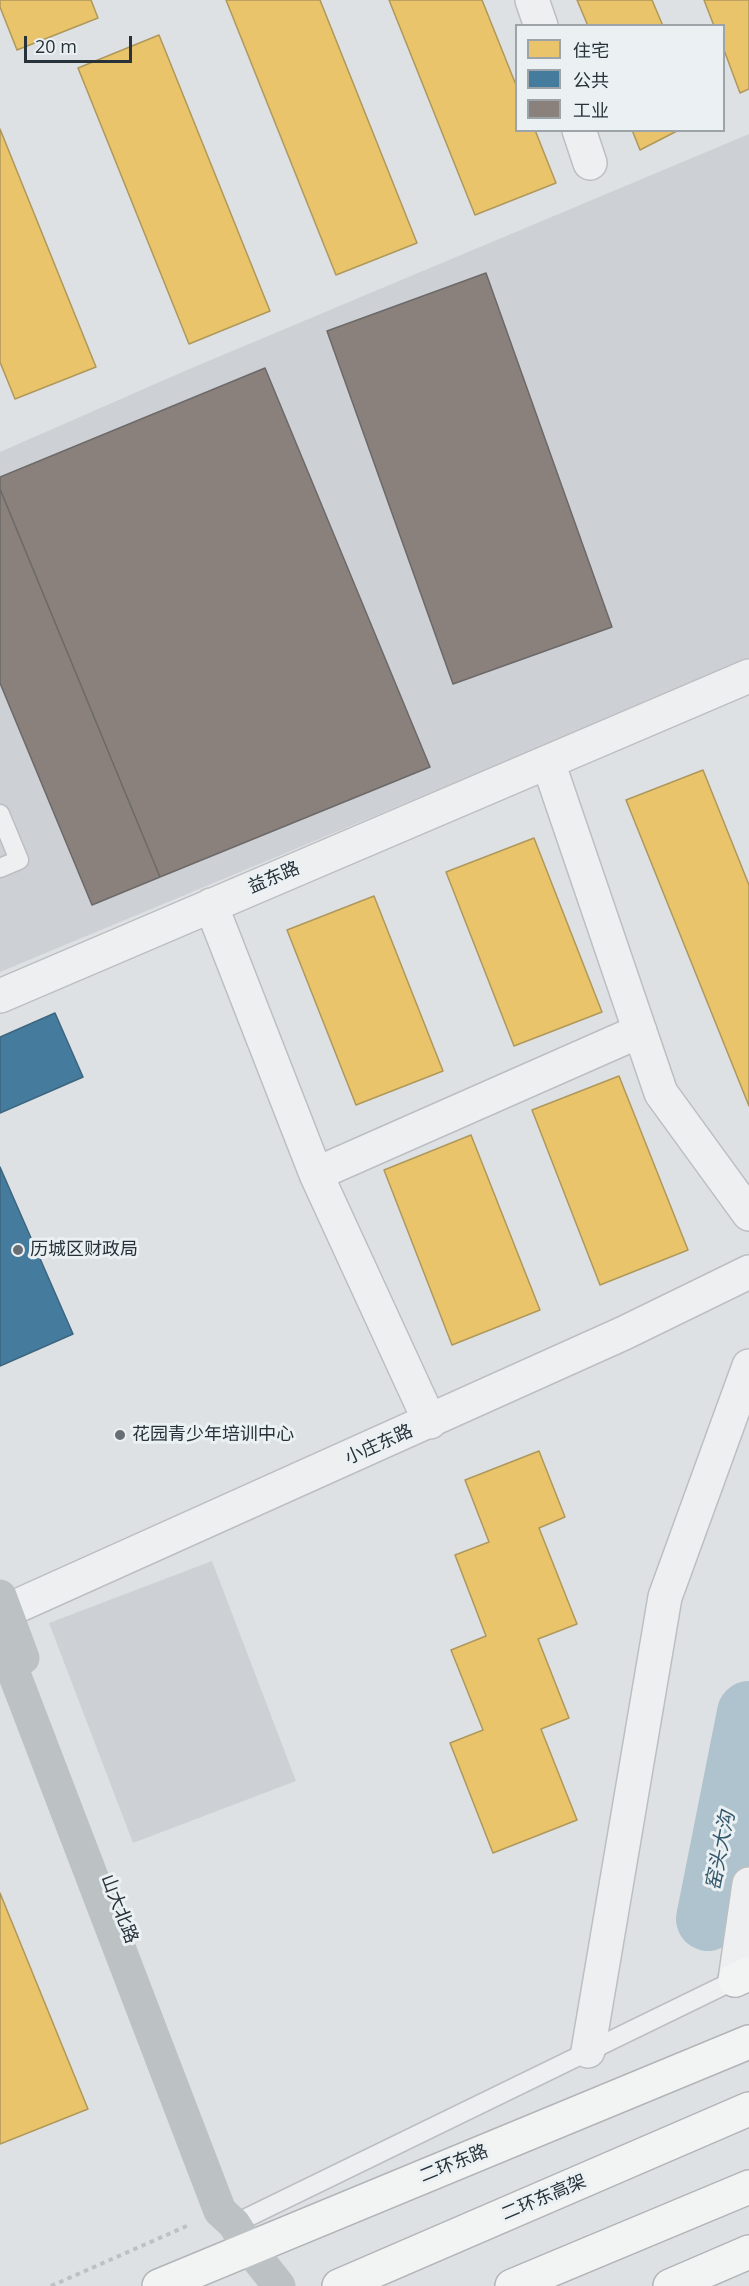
<!DOCTYPE html>
<html>
<head>
<meta charset="utf-8">
<style>
	body { margin:0 }
	#map { position:relative; width:749px; height:2286px; overflow:hidden; background:#dee1e3; font-family:"Open Sans","Noto Sans SC",sans-serif }
	canvas { display:block }
	.legend { position:absolute; left:515px; top:24px; width:210px; height:108px; box-sizing:border-box; background:#ebf0f3; border:2px solid #9da4a9; margin:0; padding:8px 10px; list-style:none; font-size:18px; color:#27323a }
	.legend li { display:flex; align-items:center; gap:12px; height:30px }
	.legend b { width:30px; border:2px solid #9da4a9 }
	.scale { position:absolute; left:24px; top:36px; width:108px; height:27px; box-sizing:border-box; border:3px solid #27323a; border-top:0; padding-left:8px; font-size:18px; line-height:21px; white-space:nowrap; color:#27323a; -webkit-text-stroke:4px #ebf0f3; paint-order:stroke }
</style>
</head>
<body>
<div id="map">
<canvas width="749" height="2286"></canvas>
<ul class="legend">
<li><b style="height:16px;background:#e9c46a"></b>住宅</li>
<li><b style="height:16px;background:#457b9d"></b>公共</li>
<li><b style="height:16px;background:#8a817c"></b>工业</li>
</ul>
<div class="scale">20 m</div>
</div>
<script>
const c = document.querySelector('canvas').getContext('2d');
c.lineJoin = 'round';
function fillPath(path, color) { c.fillStyle = color; c.fill(path, 'evenodd'); }
const toPath = rows => new Path2D(rows.map(r => 'M' + r).join(''));
function stroke(path, color, width, dash) { c.strokeStyle = color; c.lineWidth = width; c.lineCap = dash ? 'butt' : 'round'; c.setLineDash(dash || []); c.stroke(path); }
function write(font, color, halo, rows, align = 'center') {
  c.font = font + ' "Open Sans","Noto Sans SC",sans-serif'; c.lineWidth = 6; c.setLineDash([]); c.textBaseline = 'middle'; c.strokeStyle = halo; c.fillStyle = color; for (const [text, x, y, turn = 0] of rows) {
    c.save(); c.translate(x, y); c.rotate((+turn || 0) * Math.PI / 180); c.textAlign = isNaN(turn) ? turn : align; if (halo) c.strokeText(text, 0, 0); c.fillText(text, 0, 0); c.restore();
  }
}
const built = toPath([
	[749,134,749,660,0,972,0,452,187,370],
	[212,1561,296,1781,133,1843,49,1623]
]);
const homes = toPath([
	[0,0,91,0,98,18,17,50,0,7,0,0],
	[226,0,320,0,417,243,336,275,226,0],
	[389,0,482,0,516,85,516,130,535,130,556,183,475,215,389,0],
	[577,0,652,0,663,26,588,26,577,0],
	[704,0,749,0,749,89,740,93,724,50,724,26,714,26,704,0],
	[159,35,270,311,189,344,78,68,159,35],
	[0,129,96,367,15,399,0,362,0,129],
	[632,130,679,130,640,150,632,130],
	[703,770,749,885,749,1106,626,800,703,770],
	[534,838,602,1012,514,1046,446,872,534,838],
	[374,896,443,1071,356,1105,287,930,374,896],
	[619,1076,688,1250,600,1285,532,1110,619,1076],
	[471,1135,540,1310,452,1345,384,1170,471,1135],
	[539,1451,565,1517,539,1528,577,1624,538,1639,569,1718,541,1729,577,1820,493,1853,450,1743,483,1730,451,1650,486,1636,455,1555,489,1542,465,1480,539,1451],
	[0,1893,88,2109,0,2144,0,1893]
]);
const public = toPath([
	[55,1013,83,1077,0,1113,0,1037,55,1013],
	[0,1167,73,1334,0,1366,0,1167]
]);
const industry = toPath([
	[486,273,612,627,453,684,327,331,486,273],
	[265,368,430,767,160,877,0,489,0,477,265,368],
	[0,489,160,877,92,905,0,683,0,489]
]);
const river = toPath([
	[708,1919,749,1713]
]);
const path = toPath([
	[51,2286,189,2225]
]);
const service = toPath([
	[0,814,19,860,0,868],
	[234,2224,735,1980,741,1980]
]);
const minor = toPath([
	[532,0,541,26],
	[579,130,590,163],
	[548,762,661,1093,749,1214],
	[211,905,316,1174,430,1422],
	[0,996,749,676],
	[316,1174,640,1031],
	[6,1611,624,1333,749,1272],
	[735,1980,749,1884],
	[588,2051,665,1597,749,1366]
]);
const secondary = toPath([
	[0,1596,23,1658],
	[0,1637,220,2211,234,2224,249,2248,279,2286]
]);
const trunk = toPath([
	[735,1980,749,1974],
	[159,2286,749,2042],
	[339,2286,749,2109],
	[512,2286,749,2187],
	[670,2286,749,2252]
]);
const markers = [
	[18,1250,6,"#676f75"],
	[120,1435,6,"#676f75"]
];
const streetNames = [
	["益东路",274,878,-23],
	["小庄东路",379,1445,-24],
	["山大北路",119,1909,69],
	["二环东路",454,2164,-22],
	["二环东高架",544,2198,-23]
];
const poiNames = [
	["历城区财政局",30,1250],
	["花园青少年培训中心",132,1435]
];
const waterNames = [
	["窑头大沟",721,1851,-79]
];
fillPath(built, '#cdd1d6');
fillPath(homes, '#e9c46a');
stroke(homes, '#af985c', 1.5);
fillPath(public, '#457b9d');
stroke(public, '#3c657f', 1.5);
fillPath(industry, '#8a817c');
stroke(industry, '#6c6968', 1.5);
stroke(river, '#aec3cd', 64);
stroke(service, '#bcbfc1', 21);
stroke(minor, '#bcbfc1', 36);
stroke(trunk, '#b1b5b8', 36);
stroke(path, '#bdc1c3', 4, [4.5, 4.5]);
stroke(service, '#eeeff0', 18);
stroke(minor, '#eeeff0', 33);
stroke(secondary, '#bcc1c3', 33);
stroke(trunk, '#f2f4f4', 33);
for (const [x, y, r, color] of markers) { const dot = new Path2D(); dot.arc(x, y, r, 0, 2 * Math.PI); c.fillStyle = color; c.fill(dot); stroke(dot, '#ebf0f3', 2); }
write('18px', '#27323a', '#ebf0f3', streetNames);
write('18px', '#27323a', '#ebf0f3', poiNames, 'left');
write('italic 20px', '#34586b', '#ebf0f3', waterNames);
</script>
</body>
</html>
